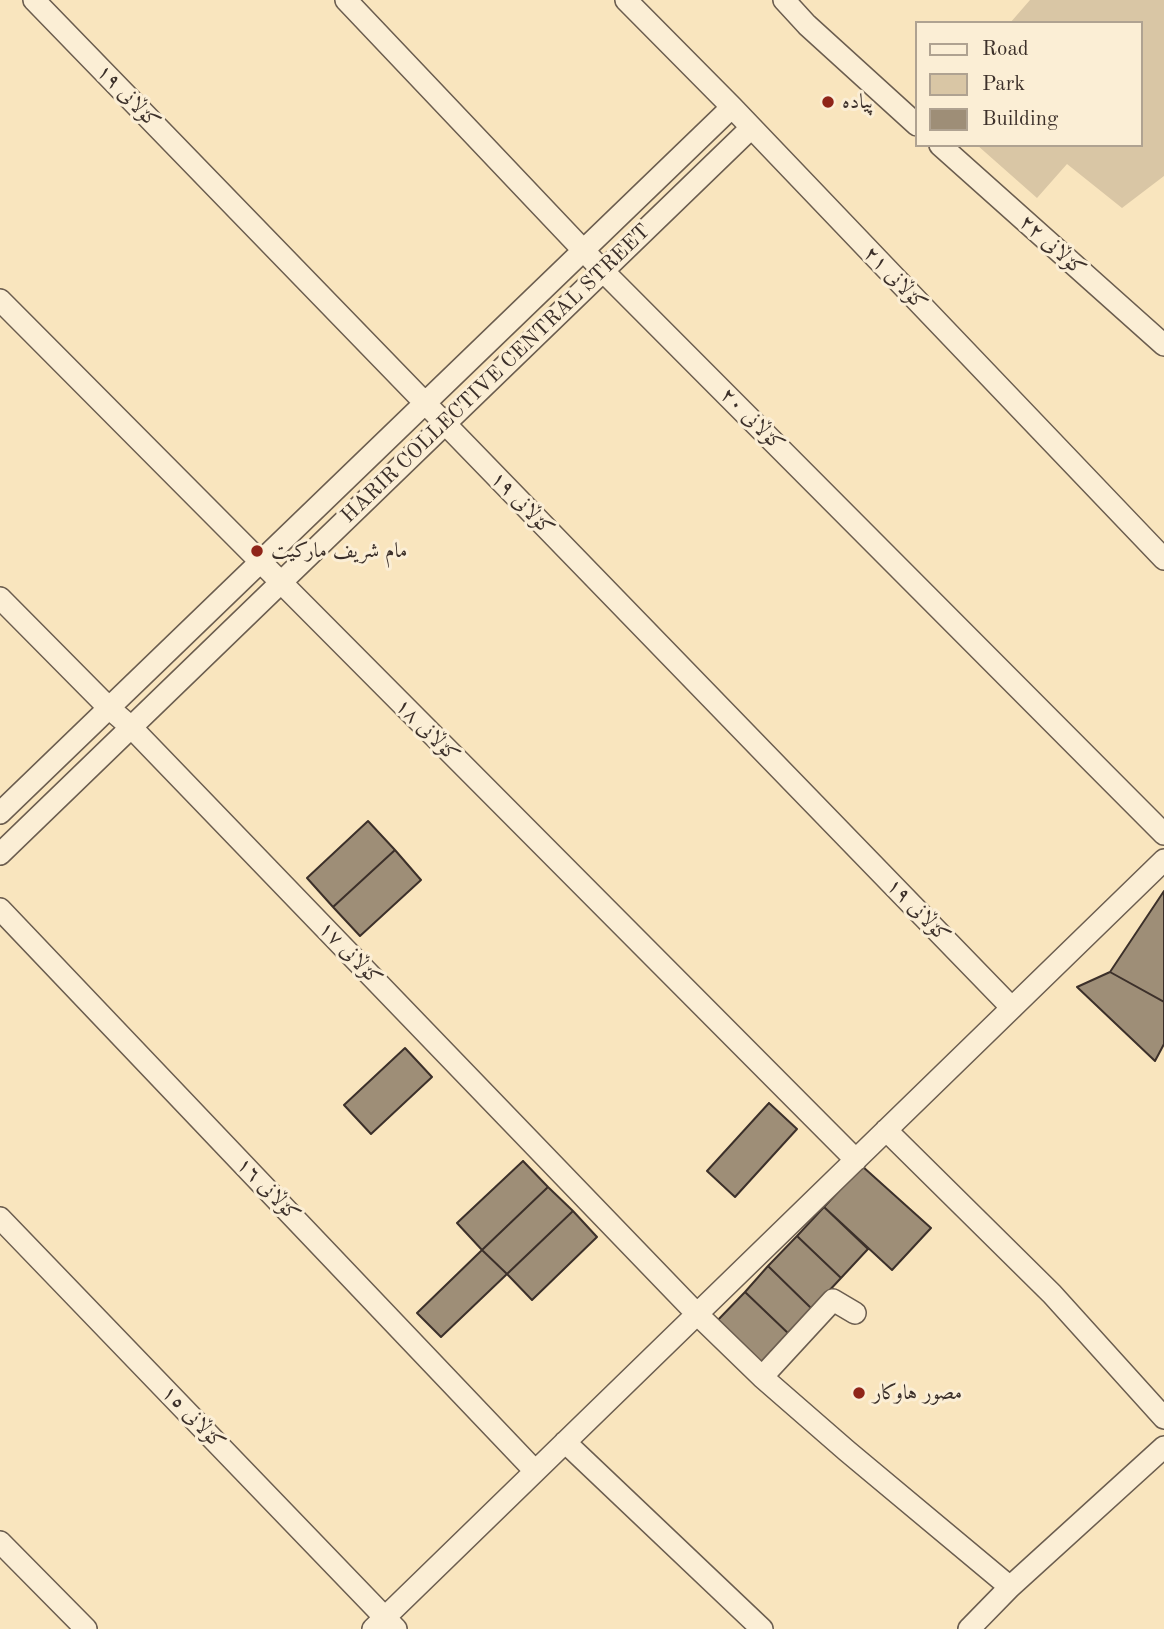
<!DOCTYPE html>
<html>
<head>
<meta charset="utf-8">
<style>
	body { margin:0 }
	#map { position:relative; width:1164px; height:1629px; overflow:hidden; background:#f9e5be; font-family:"Old Standard TT",serif }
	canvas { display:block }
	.legend { position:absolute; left:915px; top:21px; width:228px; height:126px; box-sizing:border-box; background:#fbeed5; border:2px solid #afa291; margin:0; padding:9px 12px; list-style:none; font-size:21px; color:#3c302a }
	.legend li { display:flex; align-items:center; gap:14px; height:35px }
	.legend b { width:35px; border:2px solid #afa291 }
</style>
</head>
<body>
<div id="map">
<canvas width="1164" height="1629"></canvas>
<ul class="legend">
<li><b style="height:9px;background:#fbeed5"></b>Road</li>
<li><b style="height:19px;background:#d9c6a5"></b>Park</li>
<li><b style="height:19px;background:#9e8e77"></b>Building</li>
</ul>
</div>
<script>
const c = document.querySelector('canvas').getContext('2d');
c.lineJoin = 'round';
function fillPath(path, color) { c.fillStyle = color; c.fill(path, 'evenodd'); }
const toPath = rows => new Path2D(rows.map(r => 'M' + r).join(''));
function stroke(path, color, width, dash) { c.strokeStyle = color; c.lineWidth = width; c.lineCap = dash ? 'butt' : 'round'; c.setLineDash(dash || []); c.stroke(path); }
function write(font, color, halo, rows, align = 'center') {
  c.font = font + ' "Old Standard TT",Amiri,serif'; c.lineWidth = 6; c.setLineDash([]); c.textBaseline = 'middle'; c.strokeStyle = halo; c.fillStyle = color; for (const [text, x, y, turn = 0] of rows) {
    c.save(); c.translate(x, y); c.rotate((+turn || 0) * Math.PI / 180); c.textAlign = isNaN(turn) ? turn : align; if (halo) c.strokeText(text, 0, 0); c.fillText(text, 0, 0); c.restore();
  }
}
const green = toPath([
	[1030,0,1164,0,1164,176,1122,208,1067,164,1037,198,977,145,1141,145,1141,23,1010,23]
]);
const building = toPath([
	[368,821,395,850,333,907,307,878,368,821],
	[395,850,421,880,360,936,333,907,395,850],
	[1164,891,1164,1002,1110,972,1164,891],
	[1110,972,1164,1002,1164,1044,1155,1061,1077,987,1110,972],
	[405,1048,432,1077,371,1134,344,1105,405,1048],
	[769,1103,797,1129,735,1197,707,1171,769,1103],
	[523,1161,548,1187,482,1250,457,1223,523,1161],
	[862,1166,931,1228,892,1270,824,1207,862,1166],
	[548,1187,573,1211,507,1274,482,1250,548,1187],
	[824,1207,868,1249,841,1278,797,1236,824,1207],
	[573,1211,597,1237,532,1300,507,1274,573,1211],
	[797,1236,841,1278,812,1309,768,1266,797,1236],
	[482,1250,507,1274,441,1337,417,1313,482,1250],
	[768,1266,812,1309,790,1335,745,1292,768,1266],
	[745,1292,790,1335,760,1366,715,1323,745,1292]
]);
const minor = toPath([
	[34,0,1012,1008],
	[346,0,603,271,1164,834],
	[626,0,732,107,1164,559],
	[784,0,807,25,917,125],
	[940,145,1164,345],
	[0,300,856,1160],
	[0,598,109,708,131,727,697,1314,762,1377,847,1451,1010,1587],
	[0,813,732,107],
	[0,854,751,128],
	[0,909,535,1471],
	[886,1130,1052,1294,1164,1418],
	[0,1218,396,1629],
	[762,1377,833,1300,855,1313],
	[565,1442,762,1629],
	[0,1542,86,1629],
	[373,1629,1164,860],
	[969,1629,1010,1587,1164,1447]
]);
const markers = [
	[828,102,7,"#8f2418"],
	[257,551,7,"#8f2418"],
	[859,1393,7,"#8f2418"]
];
const streetNames = [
	["کۆڵانی ١٩",128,97,46],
	["کۆڵانی ٢٢",1052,246,42],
	["کۆڵانی ٢١",895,279,46],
	["HARIR COLLECTIVE CENTRAL STREET",496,374,-44],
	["کۆڵانی ٢٠",752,420,45],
	["کۆڵانی ١٩",522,504,46],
	["کۆڵانی ١٨",427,731,45],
	["کۆڵانی ١٩",918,911,46],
	["کۆڵانی ١٧",350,954,46],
	["کۆڵانی ١٦",268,1190,46],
	["کۆڵانی ١٥",193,1418,46]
];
const poiNames = [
	["پیادە",842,102],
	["مام شریف مارکیت",271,551],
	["مصور هاوکار",873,1393]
];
fillPath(green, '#d9c6a5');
fillPath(building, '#9e8e77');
stroke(building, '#3c302a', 2);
stroke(minor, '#6b5d4f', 24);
stroke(minor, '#fbeed5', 21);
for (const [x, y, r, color] of markers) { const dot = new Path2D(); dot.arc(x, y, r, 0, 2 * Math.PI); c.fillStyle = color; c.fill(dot); stroke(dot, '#fbeed5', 2.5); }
write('21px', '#3c302a', '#fbeed5', streetNames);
write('21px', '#3c302a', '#fbeed5', poiNames, 'left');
</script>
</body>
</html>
